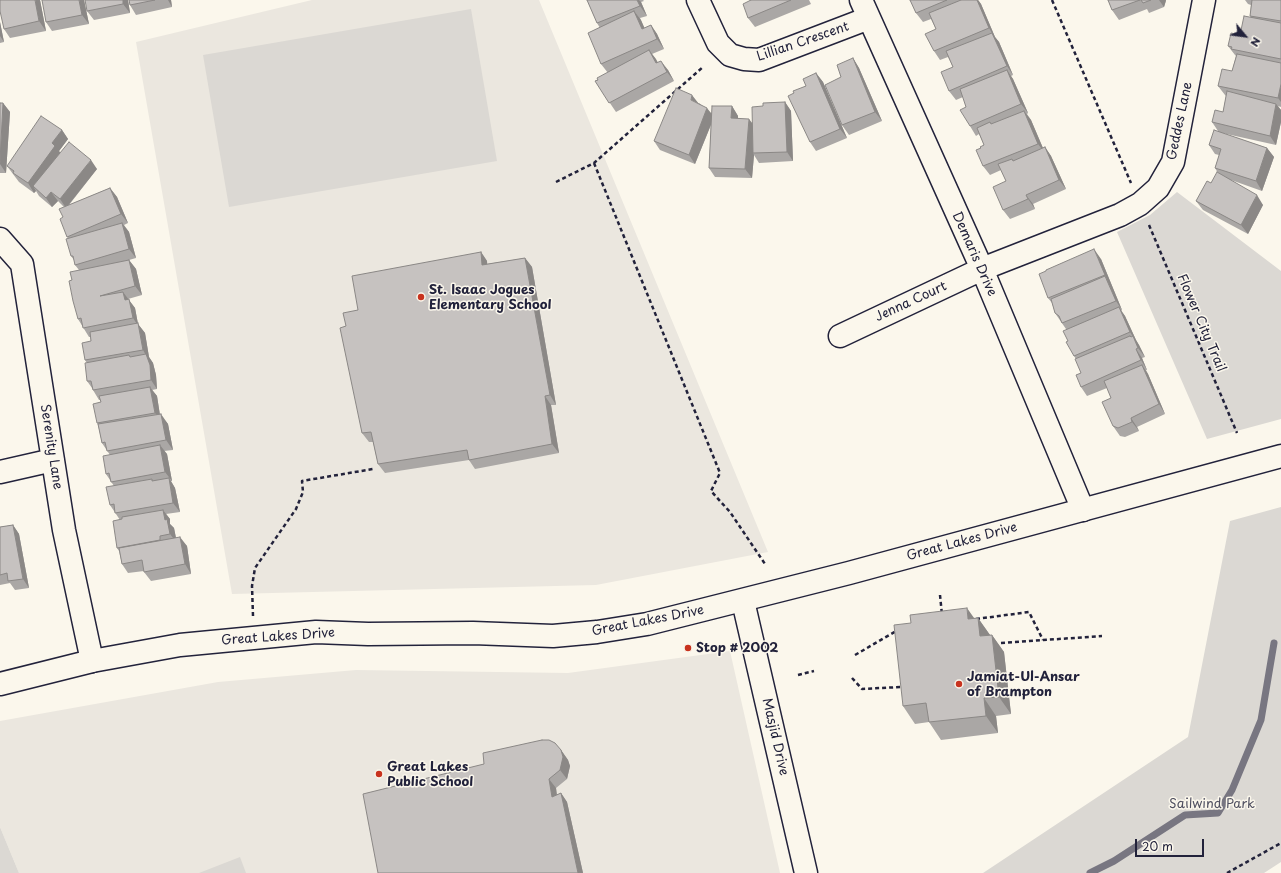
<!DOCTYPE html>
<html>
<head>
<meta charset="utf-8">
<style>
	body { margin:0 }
	#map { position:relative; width:1281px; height:873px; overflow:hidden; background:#fbf7ec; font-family:"Playpen Sans",sans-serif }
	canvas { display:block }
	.north { position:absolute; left:1225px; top:16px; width:40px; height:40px; -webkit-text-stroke:3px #fbf7ec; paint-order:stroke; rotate:119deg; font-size:11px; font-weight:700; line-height:16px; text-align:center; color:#22223b }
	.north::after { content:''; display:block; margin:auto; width:14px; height:18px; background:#22223b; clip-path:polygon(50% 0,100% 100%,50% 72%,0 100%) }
	.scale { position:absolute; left:1135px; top:839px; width:69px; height:18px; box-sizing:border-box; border:2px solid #22223b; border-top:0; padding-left:5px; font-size:12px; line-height:14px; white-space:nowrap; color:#22223b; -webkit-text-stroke:3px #fbf7ec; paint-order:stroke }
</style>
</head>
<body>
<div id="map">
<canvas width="1281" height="873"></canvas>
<div class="north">N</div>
<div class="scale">20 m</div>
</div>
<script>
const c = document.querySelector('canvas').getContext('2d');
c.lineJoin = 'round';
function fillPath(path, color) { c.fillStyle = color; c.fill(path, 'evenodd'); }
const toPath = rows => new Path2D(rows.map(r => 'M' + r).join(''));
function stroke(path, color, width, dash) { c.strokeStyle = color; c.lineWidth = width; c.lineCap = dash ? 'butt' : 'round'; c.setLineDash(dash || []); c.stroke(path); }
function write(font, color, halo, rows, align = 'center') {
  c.font = font + ' "Playpen Sans",sans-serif'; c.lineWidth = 3; c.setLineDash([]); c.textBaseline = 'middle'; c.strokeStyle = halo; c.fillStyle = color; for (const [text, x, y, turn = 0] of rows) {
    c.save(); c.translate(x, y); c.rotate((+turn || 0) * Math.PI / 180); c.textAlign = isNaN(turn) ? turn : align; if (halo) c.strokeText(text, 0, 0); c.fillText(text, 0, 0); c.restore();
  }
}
const built = toPath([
	[312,0,539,0,768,552,596,585,232,594,136,42],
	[730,651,780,873,19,873,0,827,0,721,218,682,356,670,568,673]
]);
const green = toPath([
	[471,9,497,161,229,207,203,55],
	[1177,192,1281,271,1281,419,1207,439,1117,232,1150,215],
	[1281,507,1281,862,1264,873,983,873,1188,737,1230,521],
	[0,827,19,873,0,873],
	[240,857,246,873,199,873]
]);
const stream = toPath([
	[1090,873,1114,861,1185,815,1218,813,1232,790,1261,720,1274,643]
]);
const path = toPath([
	[1052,0,1131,183],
	[594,163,720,473,711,491,730,512,765,564],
	[556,182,594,163,703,67],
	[1149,225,1237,433],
	[940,595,942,615],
	[253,616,252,586,255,568,296,509,303,492,302,481,373,469],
	[976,619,1029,612,1043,640],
	[1001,643,1102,636],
	[855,655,898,630],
	[798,675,814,671],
	[852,678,862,689,901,687],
	[1227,873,1281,843]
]);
const minor = toPath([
	[698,0,718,43,730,55,744,59,759,60,869,18],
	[861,0,982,269,1083,510],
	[0,239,22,264,64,530,92,661],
	[840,336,982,269,1120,215,1140,204,1158,188,1173,162,1204,0],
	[0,472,53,460],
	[743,601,806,873]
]);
const tertiary = toPath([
	[0,684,92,661,180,645,316,632,368,634,473,633,553,636,597,632,647,624,849,573,1281,456]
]);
const wall = toPath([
	[40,0,46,31,10,38,4,29],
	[84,0,89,24,52,31,46,22],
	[128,0,130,13,94,20,87,11],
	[129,0,171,0,172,7,136,15,130,5],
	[587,0,643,0,644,1,641,2,647,16,640,18,644,28,651,25,657,34,664,49,652,54,658,63,668,70,674,81,616,112,595,81,608,73,601,64,600,28,597,23],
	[749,0,809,0,811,4,755,27,748,18,750,1],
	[910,0,978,0,981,4,995,37,999,42,1013,75,1011,76,1013,79,1028,113,1027,114,1031,120,1043,148,1045,147,1051,156,1066,189,1033,204,1035,209,1010,219,1003,210,1006,181,1001,170,990,175,983,166,981,148,984,145,979,134,976,136,970,126,966,107,963,97,956,100,949,91,953,67,948,57,940,60,934,51,936,29,931,19,923,22,916,13],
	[1108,0,1166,0,1166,1,1164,7,1149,13,1147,9,1119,20,1112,10],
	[1245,0,1281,0,1281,107,1278,106,1281,110,1281,122,1276,145,1222,133,1267,148,1274,157,1262,191,1231,180,1263,205,1248,234,1203,210,1196,201,1211,183,1218,173,1215,168,1219,155,1215,154,1209,145,1218,131,1212,122,1223,112,1226,96,1225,95,1218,86,1232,71,1236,56,1235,55,1228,46,1240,35,1251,17,1250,16,1251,5,1248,4],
	[0,22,4,42,0,43],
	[853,58,859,68,882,121,849,135,842,125,841,77],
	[816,73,823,82,847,138,816,151,810,142,794,93,806,86],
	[785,102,791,111,793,161,759,163,754,155,752,178,715,177,709,168,711,125,695,164,660,150,654,141,699,103,711,113,732,106,738,116,738,118,752,123,763,106],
	[0,103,3,103,10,112,6,173,0,173],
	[62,130,68,139,59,151,60,153,97,169,69,205,110,188,117,197,128,223,124,225,129,232,136,258,129,260,136,269,142,295,128,299,135,308,138,324,145,333,149,357,153,363,156,375,157,389,152,390,157,396,160,415,168,424,173,450,164,451,167,454,172,481,171,481,175,488,180,512,166,514,170,519,170,524,174,528,176,538,187,546,191,574,151,581,144,572,144,571,128,573,122,564,119,551,117,548,120,520,110,505,114,486,106,474,110,455,102,443,98,425,97,423,101,402,100,400,99,400,93,390,92,388,87,381,87,363,85,360,91,341,90,337,89,337,78,319,72,280,79,270,75,265,74,260,71,256,68,238,67,237,63,217,64,207,58,201,52,207,39,196,36,191,34,193,19,182,7,166],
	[481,252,487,261,487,264,525,258,532,267,556,405,551,405,559,453,475,469,469,460,385,473,378,464,373,442,369,442,362,433,346,326,358,310],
	[1101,259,1122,310,1121,311,1125,316,1136,340,1139,345,1145,357,1142,358,1147,370,1146,370,1148,374,1165,414,1137,427,1139,431,1125,437,1120,436,1113,426,1111,398,1107,388,1087,396,1081,387,1081,373,1076,359,1074,356,1068,341,1066,329,1055,313,1052,303,1048,298],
	[13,525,19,534,29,588,15,590,10,583,0,585,0,527],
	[974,618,978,618,990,635,992,635,1004,652,1011,714,996,716,998,733,941,740,929,722,915,724,903,706],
	[561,750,568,760,570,766,567,779,556,788,557,795,561,793,567,802,583,873,378,873,484,764]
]);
const shadedWall = toPath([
	[35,0,40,0,46,31,39,21],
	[79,0,84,0,89,24,82,15],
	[123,0,128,0,130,13,123,4],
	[168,0,171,0,172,7],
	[637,0,639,0,641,2,647,16,640,6],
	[977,0,978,0,981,4,995,37,999,42,1013,75,1007,66,992,33,989,28],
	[1159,0,1166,0,1164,7],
	[634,11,641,20,649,38,642,29],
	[0,22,4,42,0,36],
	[651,25,657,34,664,49,657,39],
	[649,50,656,59,663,73,656,63],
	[853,58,859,68,882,121,875,112],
	[661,61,668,70,674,81,667,72],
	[1007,70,1013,79,1028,113,1021,104],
	[816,73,823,82,847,138,840,129],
	[1281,84,1281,102,1278,98],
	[692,95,699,104,691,100],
	[785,102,791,111,793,161,787,152],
	[3,103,10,112,6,173,0,164],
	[1276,104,1281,110,1281,122,1276,145,1270,136],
	[732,106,738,116,738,127,731,118],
	[707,108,714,117,695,164,689,155],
	[1024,111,1031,120,1045,153,1038,144],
	[749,119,756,128,753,153,754,155,752,178,745,169],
	[62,130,68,139,59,151,62,155,33,186,36,191,34,193,28,183,52,143],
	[1045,147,1051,156,1066,189,1059,180],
	[1267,148,1274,157,1262,191,1256,181],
	[91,160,97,169,66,208,60,199],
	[110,188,117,197,128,223,121,214],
	[51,192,58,201,52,207,46,198],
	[1026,195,1033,204,1035,209,1028,199],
	[1257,195,1263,205,1248,234,1241,225],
	[122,223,129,232,136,258,129,249],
	[1094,249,1101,259,1122,310,1116,301],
	[481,252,487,261,488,274,482,265],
	[525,258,532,267,556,405,550,395],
	[129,260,136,269,142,295,135,286],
	[123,292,135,308,138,324,145,333,149,357,153,363,156,375,157,389,151,380,147,357,143,350,139,327,133,318,125,300],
	[1119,307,1125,316,1136,340,1139,345,1145,357,1138,348,1133,337,1130,332],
	[1136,349,1142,358,1147,370,1141,360],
	[1142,365,1148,374,1165,414,1159,404],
	[150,387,157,396,161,422,155,413],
	[545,396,551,405,559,453,552,444],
	[161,414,168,424,173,450,166,440],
	[1131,418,1137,427,1139,431,1132,422],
	[160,445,167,454,172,481,165,472],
	[169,478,175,488,180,512,173,503],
	[163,510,170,519,170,524,174,528,177,543,170,534,165,520],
	[13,525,19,534,29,588,23,579],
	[180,537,187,546,191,574,185,564],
	[967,608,979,625,978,618,990,635,992,654,968,619],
	[992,635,1004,652,1011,714,999,697],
	[984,698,996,716,998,733,986,716],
	[561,750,568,760,570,766,567,779,560,770],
	[549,779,556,788,558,806,552,797],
	[561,793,567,802,583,873,578,873]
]);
const building = toPath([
	[0,0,35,0,39,21,4,29,0,11,0,0],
	[42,0,79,0,82,15,46,22,42,0],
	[85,0,123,0,123,4,87,11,85,0],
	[129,0,155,0,130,5,129,0],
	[587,0,637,0,640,6,597,23,587,0],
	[751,0,791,0,748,18,743,4,751,0],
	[910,0,947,0,916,13,910,0],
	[961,0,977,0,989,28,934,51,925,34,936,29,929,13,961,0],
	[1108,0,1140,0,1112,10,1108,0],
	[1141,0,1151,0,1143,3,1141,0],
	[1252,0,1281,0,1281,21,1250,16,1252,0],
	[634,11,642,29,651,25,657,39,601,64,588,33,634,11],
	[1244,16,1281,23,1281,59,1231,49,1232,47,1228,46,1231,33,1240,35,1244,16],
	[992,33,1007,66,949,91,941,72,953,67,946,51,992,33],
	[649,50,656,63,661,61,667,72,609,103,595,81,598,80,597,78,649,50],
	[1237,54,1281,63,1281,84,1278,98,1218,86,1222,69,1232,71,1237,54],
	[853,58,875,112,842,125,825,85,841,77,837,65,853,58],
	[1007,70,1021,104,970,126,960,110,966,107,960,89,1007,70],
	[816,73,840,129,810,142,788,96,794,93,793,91,806,86,803,79,816,73],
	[676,88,692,95,691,100,707,108,689,155,654,141,676,88],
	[1227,91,1276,104,1270,136,1212,122,1215,110,1223,112,1227,91],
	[785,102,787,152,753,153,752,107,763,106,763,103,785,102],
	[0,103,3,103,0,161,0,103],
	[712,106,732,106,731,118,749,119,745,169,709,168,712,106],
	[1024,111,1038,144,983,166,976,150,981,148,980,147,984,145,977,128,990,122,991,124,1024,111],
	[41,116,62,130,52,143,55,146,28,183,13,173,14,171,7,166,41,116],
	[1214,130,1267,148,1256,181,1215,168,1221,149,1209,145,1214,130],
	[69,142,91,160,60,199,51,192,46,198,33,186,69,142],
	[1045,147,1059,180,1026,195,1028,199,1003,210,993,187,1006,181,998,164,1012,159,1013,161,1045,147],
	[1217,172,1257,195,1241,225,1196,201,1207,181,1211,183,1217,172],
	[110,188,121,214,67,237,60,219,63,217,59,209,110,188],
	[122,223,129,249,75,265,73,256,71,256,66,239,122,223],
	[1094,249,1105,275,1048,298,1039,274,1046,271,1046,270,1094,249],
	[481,252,482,265,525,258,550,395,545,396,552,444,469,460,467,450,378,464,371,432,362,433,340,328,346,326,343,313,358,310,352,276,481,252],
	[129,260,135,286,100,296,123,292,125,300,129,299,133,318,83,328,81,318,78,319,73,301,69,281,72,280,70,272,129,260],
	[1105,276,1116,301,1062,323,1059,316,1055,313,1051,299,1105,276],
	[1119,307,1130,332,1074,356,1066,342,1068,341,1063,331,1119,307],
	[138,323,143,350,85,360,82,343,91,341,90,332,138,323],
	[1130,336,1131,337,1133,336,1138,348,1136,349,1141,360,1081,387,1076,375,1081,373,1075,359,1130,336],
	[146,354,150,365,151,380,93,390,91,381,87,381,85,363,129,355,130,357,146,354],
	[1142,365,1159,404,1131,418,1132,422,1118,428,1113,426,1102,402,1111,398,1104,381,1142,365],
	[150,387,155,413,97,423,93,404,101,402,99,396,150,387],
	[161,414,166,440,107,451,105,442,102,443,98,424,161,414],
	[160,445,165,472,111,482,109,473,106,474,103,456,160,445],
	[169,478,173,503,115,513,114,504,110,505,106,487,152,479,152,481,169,478],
	[163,510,165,520,167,519,170,534,160,536,160,540,117,548,113,521,122,519,122,517,163,510],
	[13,525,23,579,8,581,7,573,0,575,0,527,13,525],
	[180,537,185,564,144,572,142,560,122,564,119,548,180,537],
	[967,608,968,619,978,618,980,636,992,635,999,697,984,698,986,716,929,722,926,703,903,706,894,625,911,623,910,615,967,608],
	[542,740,549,740,555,743,561,750,563,757,560,770,549,779,552,797,561,793,578,873,378,873,363,794,484,764,483,753,542,740]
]);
const markers = [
	[421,297,4,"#c8321e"],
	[688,648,4,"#c8321e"],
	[959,684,4,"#c8321e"],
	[379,774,4,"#c8321e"]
];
const streetNames = [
	["Lillian Crescent",803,42,-19],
	["Geddes Lane",1180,121,-78],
	["Demaris Drive",974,254,66],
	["Jenna Court",911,302,-25],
	["Flower City Trail",1201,323,67],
	["Serenity Lane",51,447,81],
	["Great Lakes Drive",962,542,-15],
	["Great Lakes Drive",648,621,-11],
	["Great Lakes Drive",278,637,-4],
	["Masjid Drive",775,737,77]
];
const poiNames = [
	["St. Isaac Jogues",429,290],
	["Elementary School",429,305],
	["Stop # 2002",696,648],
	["Jamiat-Ul-Ansar",967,677],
	["of Brampton",967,692],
	["Great Lakes",387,767],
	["Public School",387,782]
];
const parkNames = [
	["Sailwind Park",1212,804]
];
fillPath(built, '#ebe7df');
fillPath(green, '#dbd8d3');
stroke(stream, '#787681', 7);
stroke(minor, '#22223b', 25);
stroke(tertiary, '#22223b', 25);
stroke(path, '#22223b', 2.5, [4, 3]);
stroke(minor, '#fbf7ec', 22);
stroke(tertiary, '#fbf7ec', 22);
fillPath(wall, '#aaa7a5');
fillPath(shadedWall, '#8b8886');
fillPath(building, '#c6c2c0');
stroke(building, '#8b8886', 1);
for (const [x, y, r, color] of markers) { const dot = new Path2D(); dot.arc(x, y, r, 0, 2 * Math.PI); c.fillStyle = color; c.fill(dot); stroke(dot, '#fbf7ec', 1.5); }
write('13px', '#22223b', '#fbf7ec', streetNames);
write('bold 13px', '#22223b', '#fbf7ec', poiNames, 'left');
write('13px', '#505061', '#fbf7ec', parkNames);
</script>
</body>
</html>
